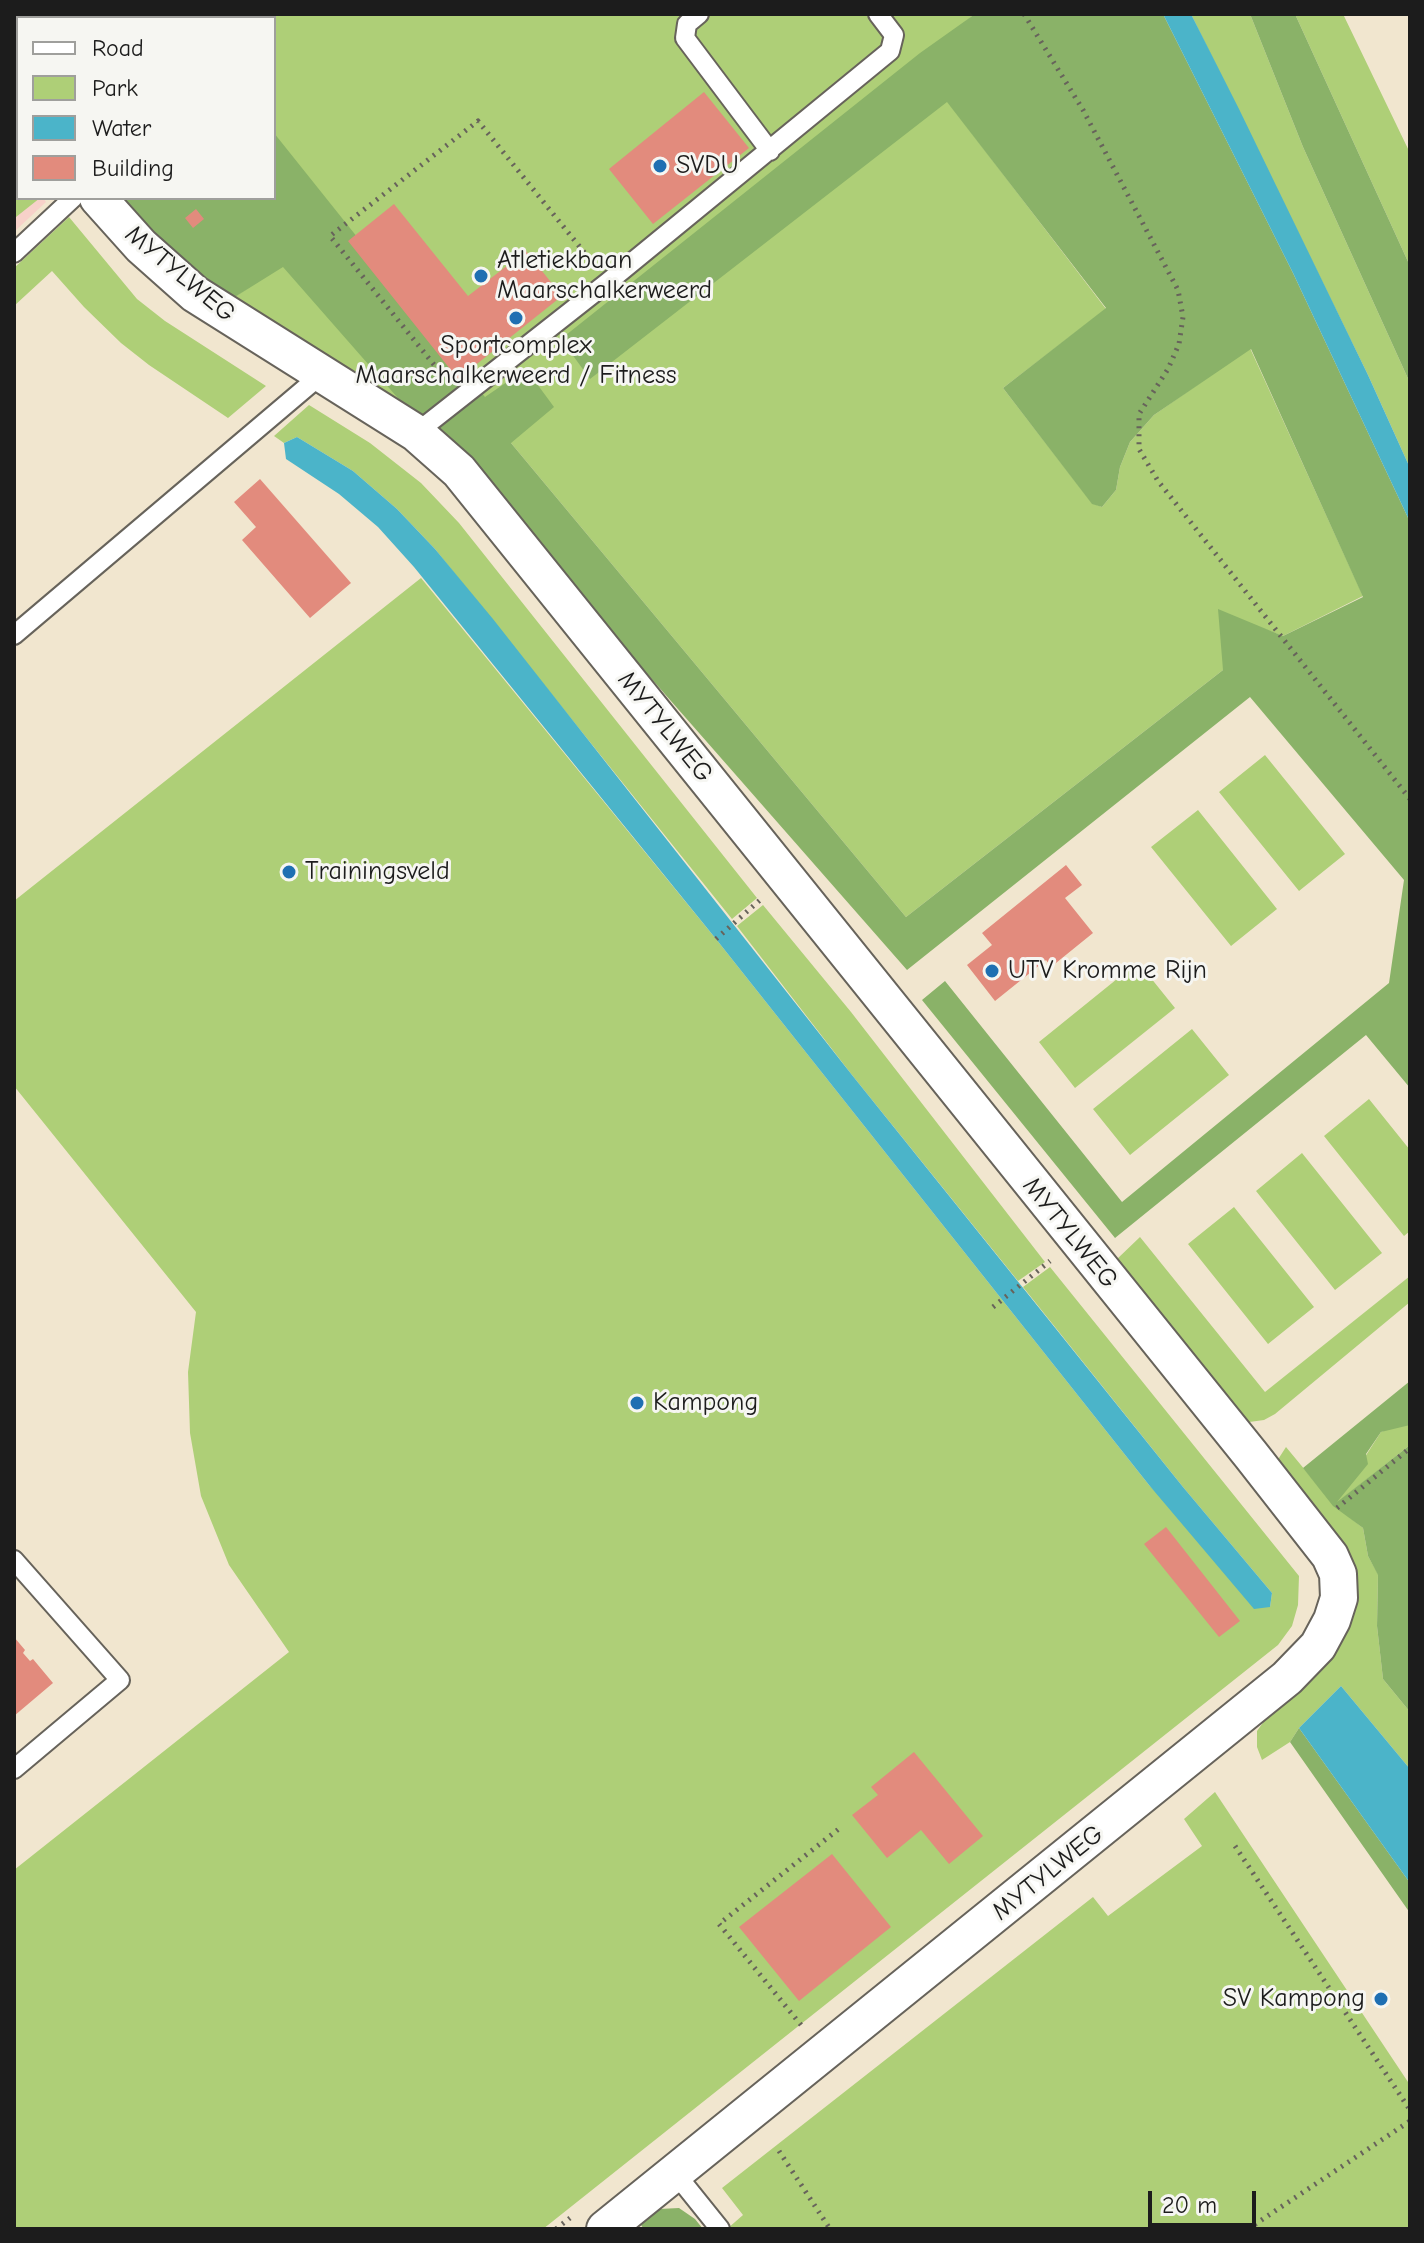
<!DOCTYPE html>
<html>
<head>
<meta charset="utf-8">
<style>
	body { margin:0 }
	#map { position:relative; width:1424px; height:2243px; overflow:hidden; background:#f1e6cf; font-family:"Comic Neue",sans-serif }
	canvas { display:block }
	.frame { position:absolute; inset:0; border:16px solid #1c1c1c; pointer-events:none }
	.legend { position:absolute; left:16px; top:16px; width:260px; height:184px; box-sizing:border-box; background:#f6f6f2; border:2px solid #9f9f9c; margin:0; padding:10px 14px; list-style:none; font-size:24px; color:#1c1c1c }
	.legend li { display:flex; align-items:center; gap:16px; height:40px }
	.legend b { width:40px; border:2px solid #9f9f9c }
	.scale { position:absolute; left:1148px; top:2191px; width:108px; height:36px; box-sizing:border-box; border:4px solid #1c1c1c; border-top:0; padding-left:10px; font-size:24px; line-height:28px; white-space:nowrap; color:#1c1c1c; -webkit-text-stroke:6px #f6f6f2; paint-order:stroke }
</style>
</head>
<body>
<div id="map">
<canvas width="1424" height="2243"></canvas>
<div class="frame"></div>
<ul class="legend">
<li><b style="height:10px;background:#fff"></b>Road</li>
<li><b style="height:22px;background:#aecf77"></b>Park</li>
<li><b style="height:22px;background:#4bb4c9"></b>Water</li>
<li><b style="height:22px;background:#e28b7d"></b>Building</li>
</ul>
<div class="scale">20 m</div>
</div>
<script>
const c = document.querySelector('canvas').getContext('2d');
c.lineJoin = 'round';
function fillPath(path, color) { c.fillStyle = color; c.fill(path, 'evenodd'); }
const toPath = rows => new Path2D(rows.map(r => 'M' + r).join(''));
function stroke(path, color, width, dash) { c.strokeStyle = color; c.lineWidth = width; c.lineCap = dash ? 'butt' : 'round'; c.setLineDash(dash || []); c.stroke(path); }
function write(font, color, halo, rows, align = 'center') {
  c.font = font + ' "Comic Neue",sans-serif'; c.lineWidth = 6; c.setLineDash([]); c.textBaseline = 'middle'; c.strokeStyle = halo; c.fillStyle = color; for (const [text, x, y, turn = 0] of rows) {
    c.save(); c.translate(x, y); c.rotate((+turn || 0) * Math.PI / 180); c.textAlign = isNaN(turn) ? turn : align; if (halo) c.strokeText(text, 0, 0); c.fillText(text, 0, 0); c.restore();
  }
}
const built = toPath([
	[14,161,18,198,43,198,46,202,14,232]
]);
const green = toPath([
	[27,14,975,14,959,27,948,102,1106,309,1003,388,1092,503,1102,507,1116,490,1120,467,1130,442,1154,415,1250,348,1363,596,1283,636,1251,624,1223,670,906,917,511,443,459,456,222,305,248,288,274,198,274,18,30,18],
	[1191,14,1250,14,1303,147,1410,383,1410,468,1368,375],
	[1295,14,1343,14,1410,153,1410,266],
	[14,147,18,152,18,198,40,198,16,217,14,214],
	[69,217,137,299,165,321,266,386,228,418,149,365,121,343,84,307,52,271,14,306,14,268],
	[309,405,370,443,421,483,459,523,757,898,732,919,435,549,397,509,353,471,297,437,284,443,274,436],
	[421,578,716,939,1149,1485,1270,1607,1272,1593,1183,1487,1023,1287,1050,1267,1299,1576,1298,1605,1292,1626,1278,1645,543,2229,14,2229,14,1870,289,1652,229,1565,201,1496,190,1433,188,1372,196,1312,14,1086,14,901],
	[1265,755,1345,854,1299,891,1219,792],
	[1198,810,1277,909,1231,946,1151,847],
	[763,905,851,1012,1045,1262,1018,1281,852,1075,737,926],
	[1138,962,1175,1008,1075,1088,1039,1042],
	[1192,1029,1229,1075,1130,1155,1093,1109],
	[1369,1099,1410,1150,1410,1231,1404,1236,1324,1136],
	[1302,1153,1382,1253,1335,1290,1256,1191],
	[1234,1207,1314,1307,1268,1344,1188,1244],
	[1140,1237,1265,1392,1410,1276,1410,1302,1275,1414,1264,1420,1242,1423,1116,1260],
	[1399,1425,1410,1425,1410,1445,1334,1505,1363,1528,1368,1556,1378,1574,1377,1626,1383,1679,1410,1712,1410,1769,1341,1686,1299,1728,1290,1742,1262,1760,1257,1747,1257,1731,1267,1717,1321,1671,1342,1636,1277,1461,1286,1447,1334,1505,1381,1432],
	[1215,1792,1410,2085,1410,2229,727,2229,743,2215,722,2188,1093,1897,1108,1916,1202,1846,1184,1819]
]);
const forest = toPath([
	[975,14,1163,14,1293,273,1410,522,1410,1088,1366,1035,1115,1238,922,1000,945,981,1122,1202,1389,983,1404,880,1250,697,907,970,499,505,411,413,283,267,222,305,106,198,274,198,274,133,485,397,526,369,554,407,511,443,906,917,1223,670,1218,609,1283,636,1363,597,1251,349,1154,415,1130,442,1120,467,1116,490,1102,507,1092,504,1003,388,1106,308,947,102,590,379,561,339,920,53],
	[1250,14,1295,14,1410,266,1410,383,1303,147],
	[1410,1381,1410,1425,1381,1432,1366,1454,1368,1464,1337,1502,1410,1445,1410,1712,1383,1679,1377,1626,1378,1575,1368,1556,1363,1528,1333,1506,1303,1468],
	[1299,1728,1410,1883,1410,1913,1290,1742],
	[679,2208,695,2219,703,2229,644,2229,638,2221,659,2209]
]);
const water = toPath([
	[1163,14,1191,14,1239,109,1368,375,1410,468,1410,522,1293,273],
	[297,437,353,471,397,509,435,549,493,619,852,1075,1183,1487,1272,1593,1270,1607,1254,1609,1149,1485,716,939,414,567,378,527,339,494,286,459,284,443],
	[1341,1686,1410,1769,1410,1883,1299,1728]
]);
const building = toPath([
	[704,92,749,148,653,224,609,169],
	[394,204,468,296,526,251,562,296,458,379,348,241],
	[196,209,204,219,193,228,185,218],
	[260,479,351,583,310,618,242,540,256,527,234,502],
	[1066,865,1082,885,1065,898,1093,933,1051,967,1046,960,995,1001,967,965,992,945,982,933],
	[1166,1527,1240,1621,1219,1637,1144,1544],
	[14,1637,25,1650,23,1653,30,1661,33,1659,53,1683,14,1716],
	[914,1752,983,1836,949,1864,921,1830,887,1858,852,1815,878,1795,871,1787],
	[832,1854,891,1927,799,2001,739,1927]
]);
const path = toPath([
	[1024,14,1083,110,1178,290,1183,317,1179,344,1168,369,1139,414,1139,449,1158,481,1410,799],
	[14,140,18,145],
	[444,377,330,236,478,121,592,262],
	[716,939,760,900],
	[993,1307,1050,1261],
	[1337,1508,1410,1448],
	[1235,1846,1410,2110],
	[801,2025,719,1924,840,1828],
	[779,2151,830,2229],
	[556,2229,570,2218],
	[1248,2229,1410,2121]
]);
const lane = toPath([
	[699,14,687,24,685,38,770,151],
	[14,253,73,198],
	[416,433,608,282,890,51,894,35,878,14],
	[14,635,322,374],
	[14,1560,120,1680,14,1769],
	[675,2173,720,2229]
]);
const street = toPath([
	[14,93,18,98],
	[98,198,141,246,195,294,416,433,459,471,1251,1455,1330,1556,1338,1574,1339,1598,1332,1620,1318,1646,1287,1678,605,2229]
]);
const markers = [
	[660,166,8,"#1f6fb2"],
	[481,276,8,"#1f6fb2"],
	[516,318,8,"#1f6fb2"],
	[289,872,8,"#1f6fb2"],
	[992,971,8,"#1f6fb2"],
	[637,1403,8,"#1f6fb2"],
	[1381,1999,8,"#1f6fb2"]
];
const poiNames = [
	["SVDU",676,166],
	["Atletiekbaan",497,261],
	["Maarschalkerweerd",497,291],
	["Sportcomplex",516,346,"center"],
	["Maarschalkerweerd / Fitness",516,376,"center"],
	["Trainingsveld",305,872],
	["UTV Kromme Rijn",1008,971],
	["Kampong",653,1403],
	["SV Kampong",1365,1999,"right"]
];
const streetNames = [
	["MYTYLWEG",180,274,40],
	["MYTYLWEG",665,727,51],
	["MYTYLWEG",1070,1233,51],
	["MYTYLWEG",1048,1873,-39]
];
fillPath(built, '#f7d1c9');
fillPath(green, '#aecf77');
fillPath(forest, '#8ab268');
fillPath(water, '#4bb4c9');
fillPath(building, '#e28b7d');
stroke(lane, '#67635b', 22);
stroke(street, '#67635b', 40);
stroke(path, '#67635b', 5, [2, 6]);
stroke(lane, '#fff', 18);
stroke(street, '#fff', 36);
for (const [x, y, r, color] of markers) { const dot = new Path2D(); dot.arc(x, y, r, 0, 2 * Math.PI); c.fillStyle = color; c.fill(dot); stroke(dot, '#f6f6f2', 3); }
write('26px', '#1c1c1c', '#f6f6f2', poiNames, 'left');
write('26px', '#1c1c1c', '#f6f6f2', streetNames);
</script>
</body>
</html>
